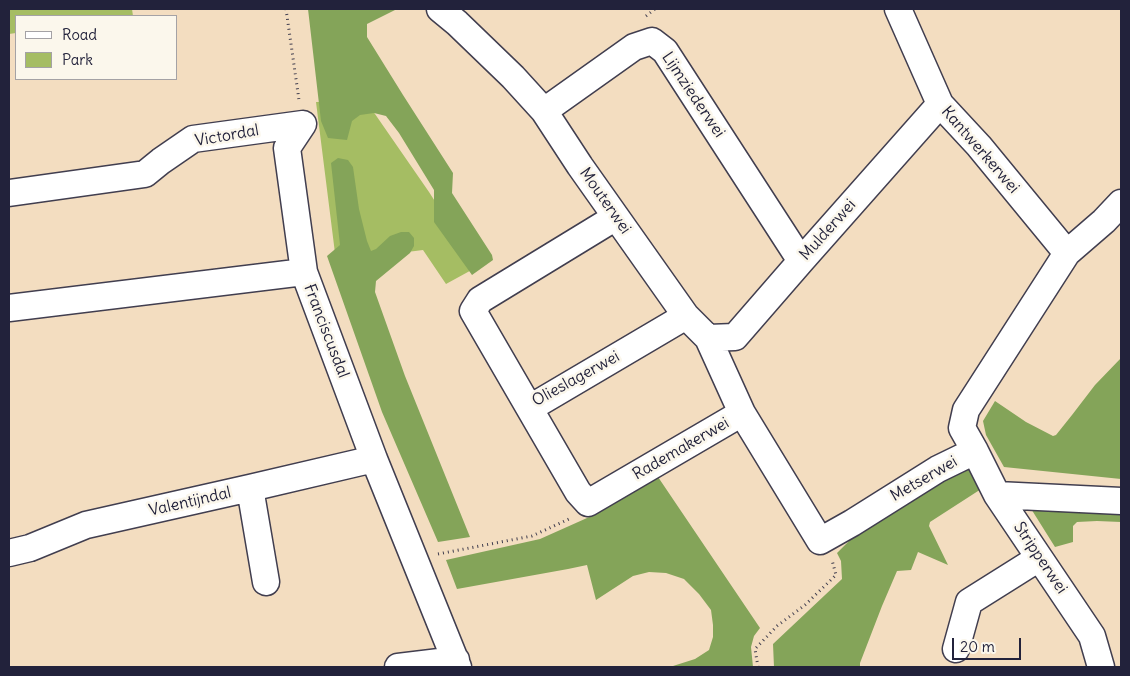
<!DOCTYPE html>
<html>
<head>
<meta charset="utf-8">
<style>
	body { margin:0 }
	#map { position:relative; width:1130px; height:676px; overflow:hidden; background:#f3ddc0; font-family:Delius,sans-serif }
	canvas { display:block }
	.frame { position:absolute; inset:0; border:10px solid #22223b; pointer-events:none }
	.legend { position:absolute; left:15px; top:15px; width:162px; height:65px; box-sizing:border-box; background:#fbf7ec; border:1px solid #a4a2a5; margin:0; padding:6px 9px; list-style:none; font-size:15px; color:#22223b }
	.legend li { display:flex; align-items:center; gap:10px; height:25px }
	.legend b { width:25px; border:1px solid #a4a2a5 }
	.scale { position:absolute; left:952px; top:638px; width:69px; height:22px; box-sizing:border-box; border:2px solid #22223b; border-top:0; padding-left:6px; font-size:15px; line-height:18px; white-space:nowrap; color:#22223b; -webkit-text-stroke:4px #fbf7ec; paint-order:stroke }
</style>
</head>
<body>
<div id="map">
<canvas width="1130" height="676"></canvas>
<div class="frame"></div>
<ul class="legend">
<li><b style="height:6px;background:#fff"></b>Road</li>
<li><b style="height:14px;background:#a5bd63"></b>Park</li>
</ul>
<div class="scale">20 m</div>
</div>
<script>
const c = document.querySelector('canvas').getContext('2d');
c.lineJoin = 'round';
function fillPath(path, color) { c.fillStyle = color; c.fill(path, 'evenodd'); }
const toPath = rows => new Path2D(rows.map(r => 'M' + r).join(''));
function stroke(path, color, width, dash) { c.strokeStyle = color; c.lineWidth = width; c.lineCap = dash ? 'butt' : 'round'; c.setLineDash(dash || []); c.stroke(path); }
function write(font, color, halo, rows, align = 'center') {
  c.font = font + ' Delius,sans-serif'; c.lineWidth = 5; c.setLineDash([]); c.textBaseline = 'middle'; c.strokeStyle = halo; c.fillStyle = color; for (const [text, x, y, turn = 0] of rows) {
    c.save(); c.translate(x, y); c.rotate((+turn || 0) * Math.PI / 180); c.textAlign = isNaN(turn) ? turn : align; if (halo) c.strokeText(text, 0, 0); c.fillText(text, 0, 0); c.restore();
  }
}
const green = toPath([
	[9,9,132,9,133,16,16,16,16,33,9,34],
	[366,101,429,192,477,267,446,284,423,250,336,261,316,102]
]);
const forest = toPath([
	[308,9,397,9,367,24,367,37,403,95,453,173,452,193,492,255,493,260,472,275,434,222,434,190,399,133,386,116,374,113,360,115,352,121,347,140,328,138,321,121],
	[338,158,348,160,353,167,359,209,367,241,371,251,376,249,390,236,401,232,409,232,414,238,414,246,410,253,376,281,375,292,405,376,470,537,438,542,382,412,327,256,340,245,331,163],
	[1121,358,1121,479,1004,467,986,435,983,421,995,401,1026,422,1053,436,1056,435,1072,415,1095,385],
	[969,458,992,482,930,522,929,526,948,565,918,552,911,570,897,571,882,606,860,663,860,667,774,667,773,644,842,579,841,561,837,553,850,540],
	[656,474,760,628,754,636,751,647,753,667,673,667,673,666,695,659,709,650,713,637,713,625,711,610,699,594,684,579,666,573,649,572,633,576,596,600,587,565,568,569,457,589,446,560,540,539,596,514],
	[1018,488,1121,496,1121,522,1097,521,1077,522,1073,526,1073,542,1055,547]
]);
const path = toPath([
	[286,9,299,100],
	[646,16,655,9],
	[438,554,532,536,569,519],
	[758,667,755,649,777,626,805,605,836,575,832,560]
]);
const minor = toPath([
	[440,9,457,23,513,77,544,111,580,166,686,316,708,338,742,413],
	[898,9,940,104,979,146,1067,253],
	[544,111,634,47,652,41,665,51,801,261],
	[9,193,145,174,161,161,193,139,303,124,287,148,304,272],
	[616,217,480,300,473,311,578,492,588,503,742,413,820,541,852,523,938,469,975,451,962,428,966,410,1067,253,1104,221,1121,203],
	[9,308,304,272,374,459,458,667],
	[708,338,735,337,801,261,940,104],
	[530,408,686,316],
	[975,451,997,495,1092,636,1101,667],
	[250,488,266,582],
	[997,495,1121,501],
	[9,553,30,548,86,525,250,488,374,459],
	[956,649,969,602,1039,558],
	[398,667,456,660]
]);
const streetNames = [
	["Lijmziederwei",693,95,56],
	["Victordal",227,136,-10],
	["Kantwerkerwei",980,150,49],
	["Mouterwei",605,201,55],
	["Mulderwei",828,230,-48],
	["Franciscusdal",326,331,69],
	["Olieslagerwei",576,379,-29],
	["Rademakerwei",681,449,-30],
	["Metserwei",924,479,-30],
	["Valentijndal",190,502,-13],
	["Stripperwei",1040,558,56]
];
fillPath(green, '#a5bd63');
fillPath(forest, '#84a459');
stroke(minor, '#413e4f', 29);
stroke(path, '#413e4f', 3, [1, 4]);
stroke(minor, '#fff', 26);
write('16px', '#22223b', '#fbf7ec', streetNames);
</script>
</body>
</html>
